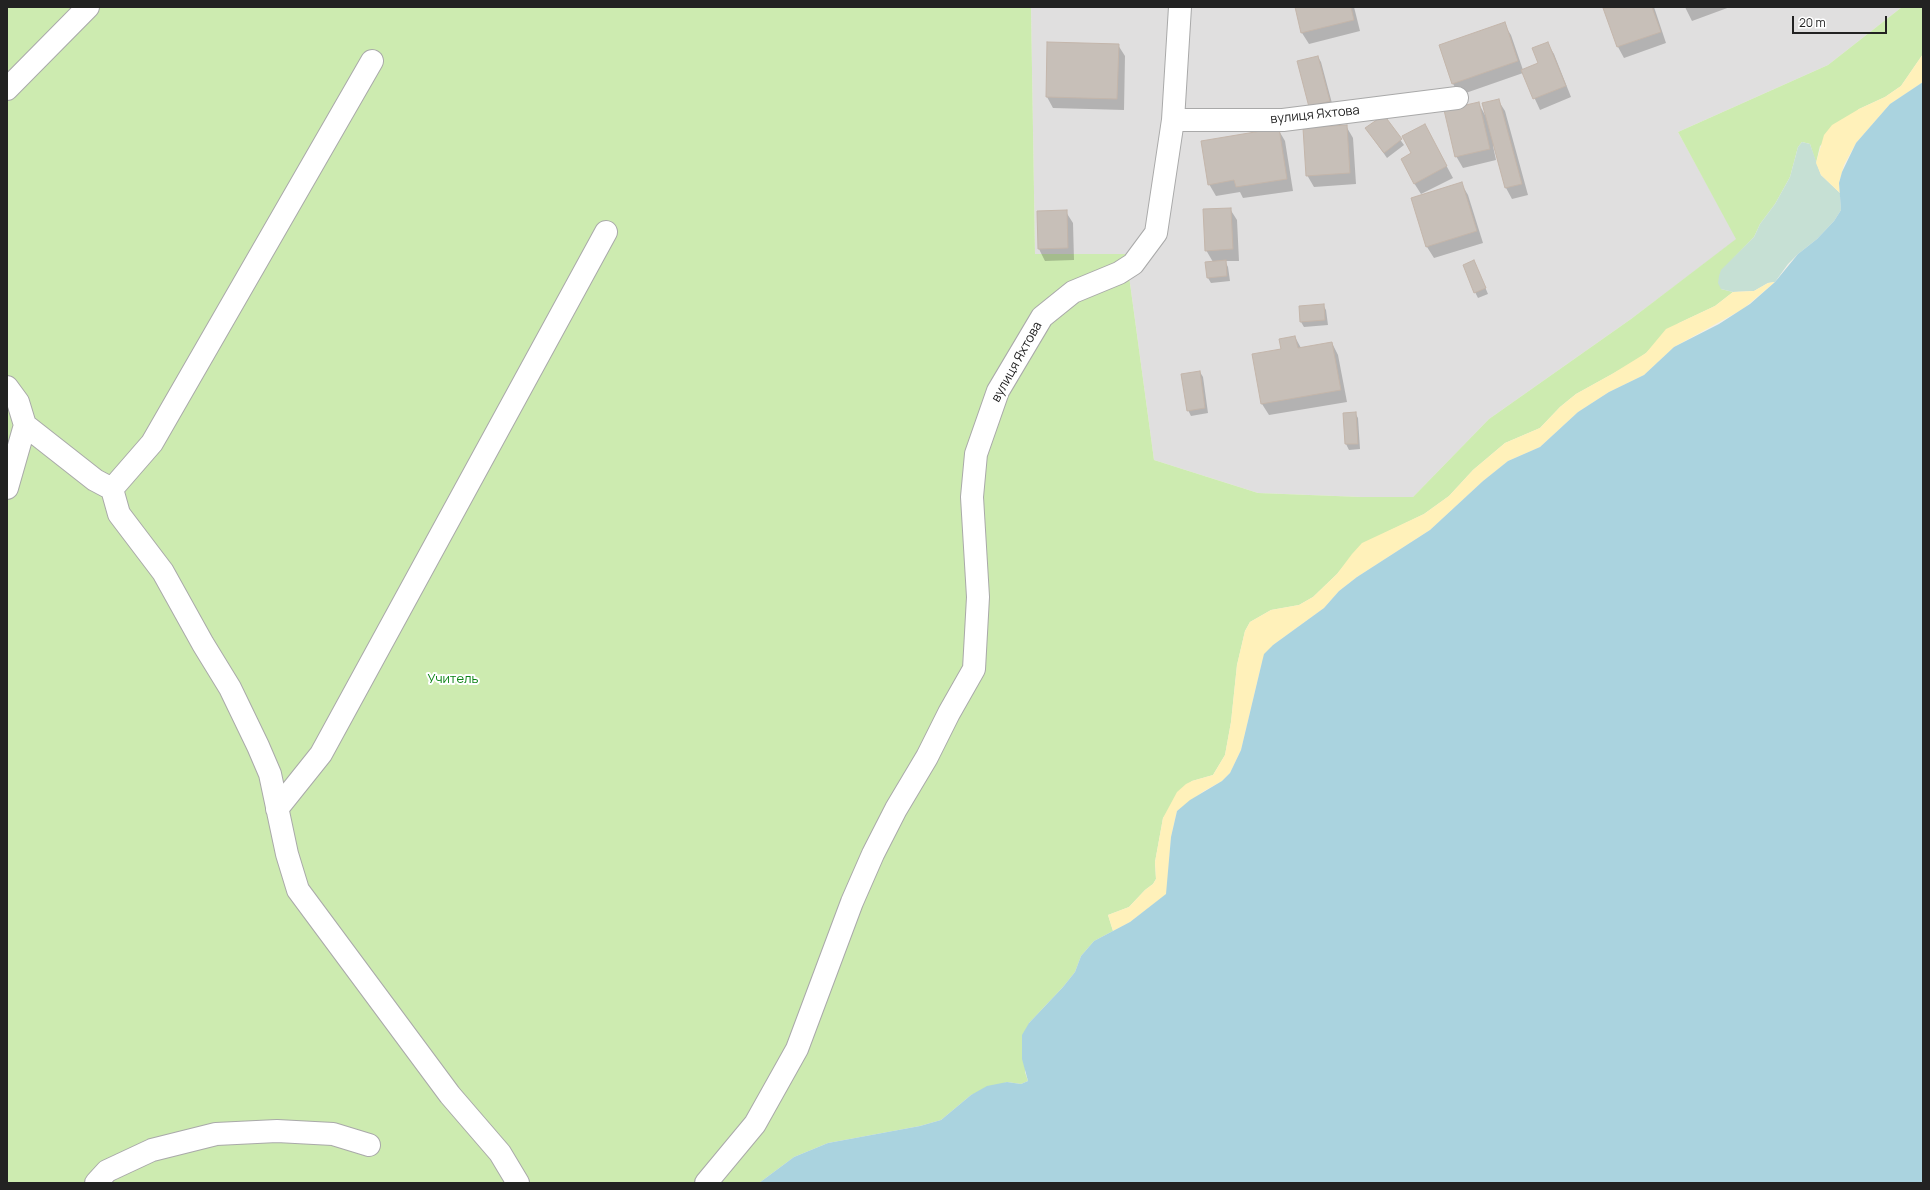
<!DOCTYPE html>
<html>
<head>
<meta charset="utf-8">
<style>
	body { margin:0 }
	#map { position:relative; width:1930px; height:1190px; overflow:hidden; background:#f2efe9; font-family:Manrope,sans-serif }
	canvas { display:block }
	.frame { position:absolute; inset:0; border:8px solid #222; pointer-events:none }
	.scale { position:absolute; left:1792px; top:16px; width:95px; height:18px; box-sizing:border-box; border:2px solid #222; border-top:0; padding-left:5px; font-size:12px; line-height:14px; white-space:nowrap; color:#222; -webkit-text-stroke:3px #fff; paint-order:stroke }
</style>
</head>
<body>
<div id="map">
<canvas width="1930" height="1190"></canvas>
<div class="frame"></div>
<div class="scale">20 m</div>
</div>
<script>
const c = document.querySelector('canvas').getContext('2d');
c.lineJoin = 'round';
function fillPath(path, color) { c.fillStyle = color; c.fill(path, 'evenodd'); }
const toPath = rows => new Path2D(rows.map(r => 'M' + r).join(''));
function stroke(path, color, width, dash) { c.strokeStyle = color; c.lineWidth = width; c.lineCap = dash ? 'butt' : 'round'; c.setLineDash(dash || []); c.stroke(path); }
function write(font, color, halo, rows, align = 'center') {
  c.font = font + ' Manrope,sans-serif'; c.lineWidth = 4; c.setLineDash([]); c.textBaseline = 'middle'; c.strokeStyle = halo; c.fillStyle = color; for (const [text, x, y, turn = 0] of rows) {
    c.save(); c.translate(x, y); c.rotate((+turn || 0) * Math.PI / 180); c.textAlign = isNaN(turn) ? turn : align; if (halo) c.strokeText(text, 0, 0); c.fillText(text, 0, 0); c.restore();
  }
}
const residential = toPath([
	[1031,7,1173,7,1168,120,1147,229,1134,254,1035,254],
	[1187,7,1902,7,1828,65,1678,132,1737,239,1631,319,1489,419,1413,497,1361,497,1258,493,1154,460,1129,276,1140,269]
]);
const grass = toPath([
	[7,7,1031,7,1035,254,1134,254,1129,260,1070,283,968,452,982,552,983,453,1005,396,1048,321,1075,301,1129,276,1154,460,1258,493,1361,497,1413,497,1489,419,1631,319,1736,239,1678,132,1828,65,1902,7,1923,7,1923,54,1901,86,1885,97,1859,109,1820,146,1816,163,1810,144,1802,142,1798,147,1790,177,1775,204,1760,224,1754,237,1722,270,1721,289,1733,292,1715,306,1679,323,1646,353,1634,362,1576,394,1560,407,1540,428,1505,443,1473,470,1449,496,1424,514,1362,544,1337,574,1313,597,1299,605,1271,610,1250,622,1245,631,1237,665,1231,722,1225,755,1213,775,1192,781,1163,818,1155,862,1156,879,1153,884,1145,890,1129,907,1108,915,1113,931,1094,941,1081,956,1075,972,1063,987,1029,1023,1025,1072,1028,1081,1021,1084,1007,1082,971,1095,941,1120,920,1126,828,1143,794,1157,759,1183,7,1183]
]);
const wetland = toPath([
	[1802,142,1810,144,1821,175,1840,193,1841,210,1834,221,1817,239,1798,254,1788,264,1775,282,1768,283,1754,291,1733,292,1721,289,1718,283,1719,276,1721,270,1754,237,1760,224,1775,204,1790,177,1798,147]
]);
const sand = toPath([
	[1923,54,1923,82,1890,104,1856,143,1844,165,1839,183,1840,193,1821,175,1816,163,1824,135,1832,125,1859,109,1885,97,1901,86],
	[1775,282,1743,309,1674,347,1644,375,1609,392,1578,412,1540,447,1508,461,1483,481,1430,530,1357,577,1339,591,1324,608,1273,645,1262,662,1241,750,1230,773,1222,781,1204,791,1177,811,1171,837,1167,894,1130,922,1113,931,1108,915,1129,907,1145,890,1153,884,1156,879,1155,862,1163,818,1177,792,1186,784,1192,781,1213,775,1225,755,1231,722,1237,665,1245,631,1250,622,1271,610,1299,605,1313,597,1337,574,1352,554,1362,543,1424,514,1449,496,1473,470,1505,443,1540,428,1560,407,1576,394,1612,374,1646,353,1666,329,1715,306,1733,292,1754,291,1768,283]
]);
const water = toPath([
	[1923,82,1923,1183,759,1183,794,1157,828,1143,920,1126,941,1120,971,1095,987,1086,1007,1082,1021,1084,1028,1081,1022,1059,1022,1035,1029,1023,1063,987,1075,972,1081,956,1094,941,1130,922,1166,894,1171,837,1177,811,1190,800,1222,781,1230,773,1241,750,1262,662,1264,654,1273,645,1324,608,1339,591,1357,577,1430,530,1483,481,1508,461,1540,447,1578,412,1609,392,1644,375,1674,347,1719,324,1750,304,1775,282,1798,254,1817,239,1834,221,1841,210,1839,183,1842,172,1856,143,1890,104]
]);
const shadow = toPath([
	[1296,7,1354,7,1360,31,1309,44,1302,33],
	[1608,7,1654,7,1666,43,1624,58,1618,47,1604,8],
	[1685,7,1730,7,1692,21],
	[1504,24,1511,35,1523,70,1540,63,1547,43,1554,54,1571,97,1540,110,1523,73,1460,95,1453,84],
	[1118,45,1125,56,1124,110,1053,108,1047,97],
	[1318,57,1321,62,1333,107,1313,112],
	[1498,100,1505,111,1528,195,1512,199,1506,188,1494,146,1493,146,1496,160,1463,168,1456,156,1479,104,1485,115],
	[1383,116,1404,145,1387,158,1370,134],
	[1346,126,1353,138,1356,184,1314,187,1307,175],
	[1278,129,1285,141,1293,191,1243,198,1240,192,1216,196,1209,184],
	[1431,137,1453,178,1421,194,1414,183,1413,153],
	[1461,183,1468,195,1483,243,1434,258,1427,247,1412,198],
	[1230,209,1237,220,1239,261,1225,261,1228,267,1230,281,1211,283,1208,278,1213,262,1206,250],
	[1038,212,1066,212,1073,223,1074,260,1045,261,1039,249],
	[1474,261,1488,294,1478,298,1475,292],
	[1323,305,1326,310,1328,325,1304,327,1301,322],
	[1295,337,1301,348,1332,343,1338,355,1347,402,1269,415,1262,404,1253,355,1282,350],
	[1200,372,1203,377,1208,413,1191,416,1188,410],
	[1355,413,1358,418,1360,449,1349,450,1346,444,1344,414]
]);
const building = toPath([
	[1295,7,1351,7,1354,20,1301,33,1295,7],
	[1652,7,1661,32,1617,47,1603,8,1652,7],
	[1505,22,1518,61,1452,84,1439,45,1505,22],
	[1047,42,1119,44,1117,99,1046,97,1047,42],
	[1548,42,1566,86,1533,99,1521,70,1538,63,1532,48,1548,42],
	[1318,56,1330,101,1309,107,1297,61,1318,56],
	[1499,99,1522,184,1505,188,1482,103,1499,99],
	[1479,102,1490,149,1455,157,1444,110,1479,102],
	[1384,115,1402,139,1384,153,1365,128,1384,115],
	[1425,124,1447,166,1414,184,1401,159,1411,153,1402,136,1425,124],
	[1347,125,1350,173,1306,176,1303,128,1347,125],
	[1279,128,1287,179,1236,187,1234,180,1208,185,1201,141,1279,128],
	[1462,182,1477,231,1426,247,1411,198,1462,182],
	[1231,208,1233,249,1205,251,1203,209,1231,208],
	[1067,210,1068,248,1038,249,1037,211,1067,210],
	[1226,260,1227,276,1207,278,1205,262,1226,260],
	[1474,260,1486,288,1474,293,1463,265,1474,260],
	[1324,304,1325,320,1300,322,1299,306,1324,304],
	[1295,336,1298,348,1332,342,1341,390,1261,404,1252,354,1281,349,1279,339,1295,336],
	[1200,371,1205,408,1187,411,1181,374,1200,371],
	[1356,412,1358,444,1345,444,1343,413,1356,412]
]);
const minor = toPath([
	[7,89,88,7],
	[1173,120,1283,120,1457,98],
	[7,387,18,402,25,425,95,480,112,489,119,514,163,572,203,644,230,688,258,746,270,774,287,854,298,890,450,1095,500,1153,518,1183],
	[7,488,25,425],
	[112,489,152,443,372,61],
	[277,809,321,754,606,232],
	[96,1183,107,1171,152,1150,216,1134,277,1131,333,1134,369,1145],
	[706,1183,755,1124,797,1049,852,902,873,854,896,809,927,757,949,713,974,669,978,597,972,497,976,454,998,391,1042,317,1073,292,1119,273,1133,264,1156,233,1173,120,1180,7]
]);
const streetNames = [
	["вулиця Яхтова",1315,115,-6],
	["вулиця Яхтова",1017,362,-61]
];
const parkNames = [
	["Учитель",453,679]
];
fillPath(residential, '#e0dfdf');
fillPath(grass, '#cdebb0');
fillPath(wetland, '#c6e0d4');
fillPath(sand, '#fff1ba');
fillPath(water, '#aad3df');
fillPath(shadow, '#0003');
fillPath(building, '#c7bfb8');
stroke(building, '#c4b6ab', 1);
stroke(minor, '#a9a9a9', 24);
stroke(minor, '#fff', 22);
write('13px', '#222', '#fff', streetNames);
write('13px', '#0c8416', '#fff', parkNames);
</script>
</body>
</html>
